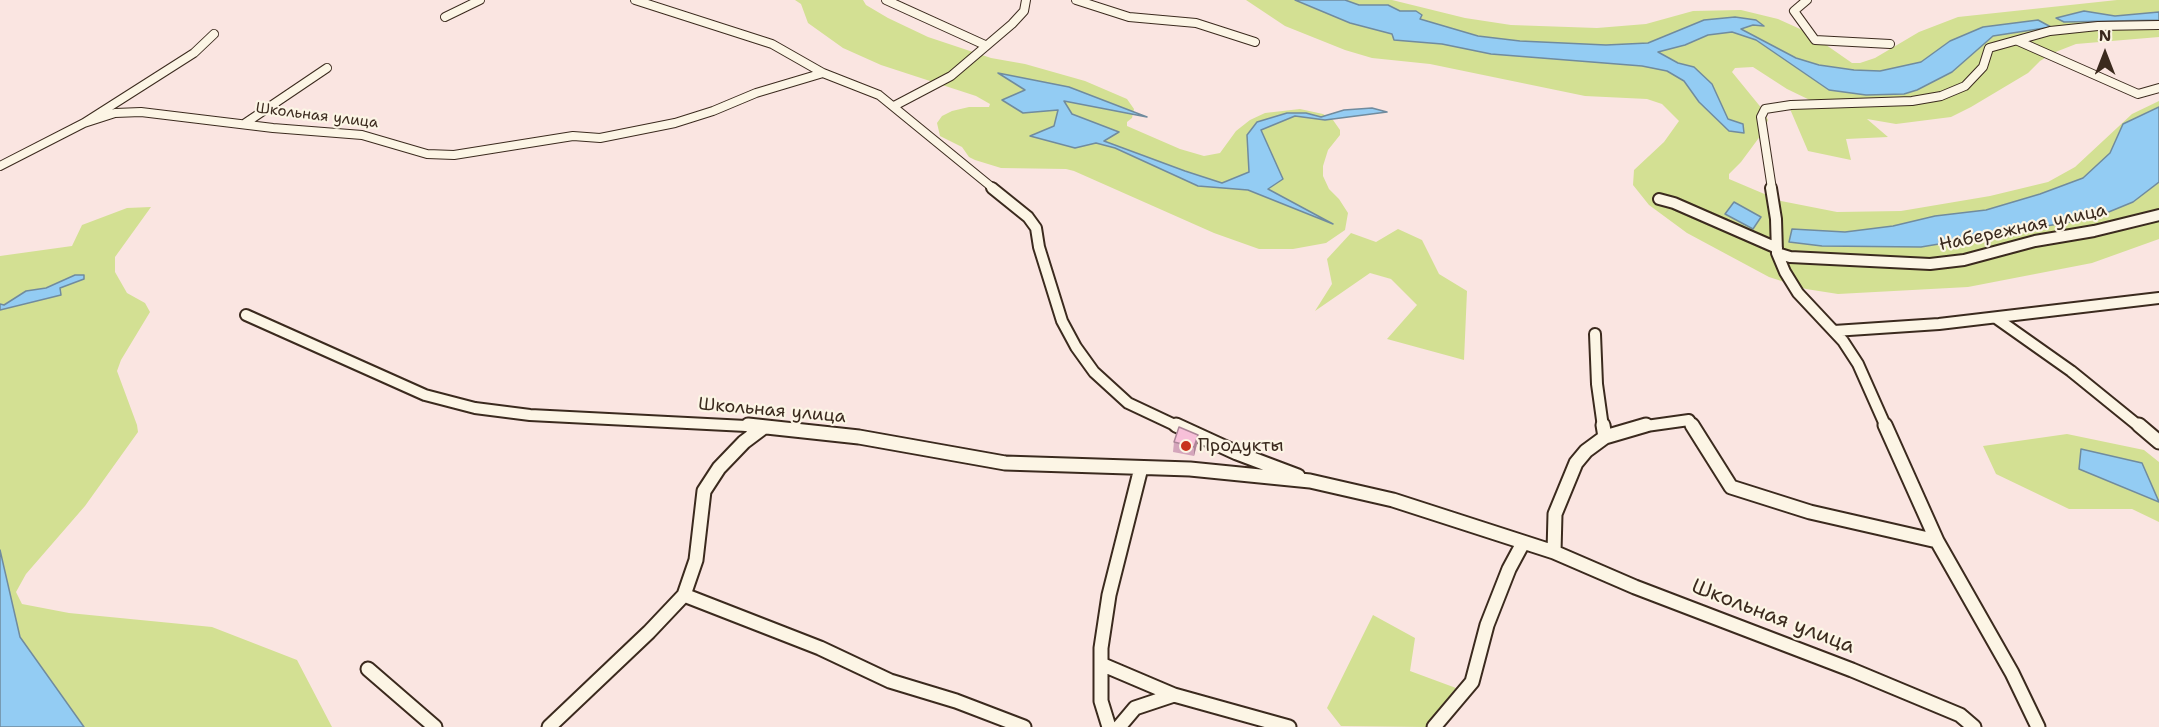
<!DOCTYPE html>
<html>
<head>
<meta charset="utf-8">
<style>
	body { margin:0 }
	#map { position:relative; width:2159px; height:727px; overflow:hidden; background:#fae5e1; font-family:"Shantell Sans",sans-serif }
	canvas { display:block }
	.north { position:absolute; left:2075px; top:24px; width:60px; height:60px; -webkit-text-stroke:4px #fcf5e5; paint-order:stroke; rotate:0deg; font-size:16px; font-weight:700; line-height:24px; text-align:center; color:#3b2a1e }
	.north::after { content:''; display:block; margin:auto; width:21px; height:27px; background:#3b2a1e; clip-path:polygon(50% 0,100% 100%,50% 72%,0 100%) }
</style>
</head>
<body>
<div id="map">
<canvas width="2159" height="727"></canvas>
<div class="north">N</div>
</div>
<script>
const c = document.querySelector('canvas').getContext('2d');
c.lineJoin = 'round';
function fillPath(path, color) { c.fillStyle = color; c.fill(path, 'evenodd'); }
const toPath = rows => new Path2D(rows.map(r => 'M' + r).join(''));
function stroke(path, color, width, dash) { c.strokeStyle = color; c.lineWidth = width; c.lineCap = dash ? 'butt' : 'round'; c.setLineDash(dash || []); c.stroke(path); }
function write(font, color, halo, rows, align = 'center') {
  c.font = font + ' "Shantell Sans",sans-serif'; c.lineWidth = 4.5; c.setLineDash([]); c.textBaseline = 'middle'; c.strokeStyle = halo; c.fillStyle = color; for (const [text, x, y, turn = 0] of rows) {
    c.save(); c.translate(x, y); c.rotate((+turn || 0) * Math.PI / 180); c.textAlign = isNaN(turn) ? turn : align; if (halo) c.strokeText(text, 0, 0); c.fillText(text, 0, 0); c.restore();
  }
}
const green = toPath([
	[795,0,863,0,866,5,888,18,928,37,991,58,1025,64,1085,81,1127,99,1134,109,1132,118,1127,122,1127,126,1180,149,1204,156,1220,153,1236,131,1250,120,1265,113,1300,109,1323,114,1333,120,1340,130,1340,135,1328,150,1323,166,1323,176,1329,189,1339,199,1348,213,1345,230,1326,243,1293,249,1259,249,1214,233,1074,171,1066,169,1001,168,975,160,969,157,962,147,940,136,937,123,942,116,952,111,969,107,989,107,990,104,976,96,881,65,843,48,808,23,801,4],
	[1246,0,1392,0,1465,18,1511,25,1597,28,1646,24,1693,11,1741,10,1778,19,1809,33,1852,63,1860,63,1875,58,1919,32,1958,17,2117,0,2159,0,2159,37,2076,44,2053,53,2040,61,2028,73,1971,107,1951,117,1896,124,1867,119,1888,137,1846,139,1851,160,1808,151,1790,109,1814,102,1787,89,1753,67,1735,68,1732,72,1763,110,1768,120,1761,135,1741,162,1729,174,1729,179,1781,201,1837,212,1901,211,1990,196,2048,182,2075,167,2132,114,2159,101,2159,239,2092,263,1968,287,1838,294,1806,289,1769,277,1687,233,1649,205,1633,185,1634,170,1664,142,1679,121,1662,104,1647,99,1585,96,1430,64,1372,58,1345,50,1285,26],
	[151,207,115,257,115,272,127,293,145,303,150,312,121,360,117,371,137,425,138,432,85,506,26,574,16,592,22,604,69,613,212,627,297,660,332,727,0,727,0,256,72,246,82,225,127,208],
	[1398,229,1422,240,1439,274,1467,291,1464,360,1387,339,1417,305,1391,279,1370,273,1315,311,1332,284,1327,259,1351,233,1376,242],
	[2067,434,2144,450,2159,462,2159,522,2132,509,2069,509,1996,474,1983,446],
	[1373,615,1415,638,1410,671,1456,688,1426,727,1341,726,1327,708]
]);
const water = toPath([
	[1295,0,1345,0,1359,5,1388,5,1400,11,1416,11,1422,15,1420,19,1478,36,1520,41,1606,45,1648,43,1704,20,1735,17,1756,20,1764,26,1753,25,1741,29,1796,58,1819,65,1854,70,1880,71,1921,62,1950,41,1983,27,2038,20,2051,27,1993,36,1952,72,1917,90,1904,94,1866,95,1829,90,1756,40,1732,32,1708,35,1685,45,1658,52,1678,63,1694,67,1712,84,1728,119,1743,124,1744,133,1729,131,1699,102,1684,81,1667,71,1642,66,1491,54,1442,44,1394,40,1392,34,1350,23,1295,0],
	[2084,11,2115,16,2159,12,2159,20,2064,22,2056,18,2084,11],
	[998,73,1069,87,1147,117,1064,101,1072,114,1119,132,1104,141,1185,171,1222,183,1249,172,1247,135,1257,122,1287,113,1306,113,1321,117,1344,110,1372,108,1387,112,1325,120,1295,116,1261,130,1283,179,1268,189,1333,224,1248,190,1198,186,1115,148,1096,143,1075,148,1030,136,1054,126,1058,110,1023,113,1002,100,1025,90,998,73],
	[2159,107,2159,182,2133,202,2094,218,1921,247,1822,246,1789,242,1792,229,1845,232,1893,226,1935,216,1986,210,2040,194,2083,178,2110,153,2123,124,2159,107],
	[1734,202,1761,217,1753,229,1725,214,1734,202],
	[75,275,84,275,84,279,60,288,61,295,0,310,0,304,4,305,26,291,46,288,75,275],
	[2081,449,2142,463,2159,502,2079,469,2081,449],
	[0,550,20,637,84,727,0,727,0,550]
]);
const streetFar2 = toPath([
	[635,0,772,44,823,73,879,95,994,189],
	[886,0,985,45],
	[1076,0,1129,17,1196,23,1255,42],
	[1807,0,1794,11,1815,40,1890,44],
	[445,17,480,0],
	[2018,41,2138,94,2159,88],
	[894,106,951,76,1012,24,1024,11,1026,0],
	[84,123,115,113,141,112,273,128,362,135,427,154,454,155,573,136,600,138,675,123,713,111,756,93,823,73],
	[244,124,327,68],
	[0,166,84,123,194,53,214,34],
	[1772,189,1761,117,1765,109,1791,105,1912,101,1941,96,1965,86,1983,67,1989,48,2050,31,2098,26,2159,25]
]);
const streetFar1 = toPath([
	[992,188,1028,217,1036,228,1039,247,1062,321,1076,347,1094,372,1128,403,1179,427],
	[1771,188,1776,219,1777,253,1785,272,1798,293,1843,341,1858,364,1886,427],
	[1659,199,1674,203,1777,248],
	[1777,253,1790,257,1930,264,1964,260,2035,241,2094,231,2159,215],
	[246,315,425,395,475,408,530,415,766,427],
	[1996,318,2071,371,2140,427],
	[1834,331,1939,324,2159,298],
	[1595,334,1597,384,1603,427],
	[1639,427,1689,420,1693,427]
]);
const street = toPath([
	[748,425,859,437,1005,463,1190,469,1310,481,1393,500,1554,552,1635,587,1852,670,1960,715,1974,727],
	[1176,425,1237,453,1298,476],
	[1603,425,1605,437],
	[1692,425,1731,487,1810,512,1937,541],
	[1885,425,1937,541,2012,673,2038,727],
	[2139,425,2159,442],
	[1554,552,1555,514,1576,463,1586,451,1605,437,1646,425],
	[684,595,696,560,704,491,719,468,744,442,764,427],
	[1101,664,1174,695],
	[368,669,435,727],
	[549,727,649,632,684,595,820,648,890,681,956,701,1024,727],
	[1109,727,1101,701,1101,648,1109,595,1141,468],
	[1119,727,1135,708,1174,695,1289,727],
	[1434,727,1472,682,1487,625,1509,569,1523,543]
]);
const wall = toPath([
	[1198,435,1197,444,1194,456,1173,452,1174,442]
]);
const shadedWall = toPath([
	[1198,435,1197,444,1194,456,1194,447]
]);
const building = toPath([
	[1179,427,1198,435,1194,447,1174,442,1179,427]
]);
const markers = [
	[1186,446,6,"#c8321e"]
];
const farStreetnames = [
	["Школьная улица",317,116,7]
];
const streetNames = [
	["Набережная улица",2023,228,-12],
	["Школьная улица",772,411,5]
];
const poiNames = [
	["Продукты",1198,446]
];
const nearStreetnames = [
	["Школьная улица",1773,617,21]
];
fillPath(green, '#d3e093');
fillPath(water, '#93ccf3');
stroke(water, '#708b9e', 1.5);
stroke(streetFar2, '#3b2a1e', 10);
stroke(streetFar1, '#3b2a1e', 14);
stroke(street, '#3b2a1e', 17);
stroke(streetFar2, '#fcf5e5', 8);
stroke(streetFar1, '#fcf5e5', 10);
stroke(street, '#fcf5e5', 13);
fillPath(wall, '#d4a5bb');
fillPath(shadedWall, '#ad8698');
fillPath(building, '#f7c0d9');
stroke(building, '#ad8698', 1.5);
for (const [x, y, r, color] of markers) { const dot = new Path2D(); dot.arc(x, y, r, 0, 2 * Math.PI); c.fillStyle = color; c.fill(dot); stroke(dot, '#fcf5e5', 2); }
write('15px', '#3b2a1e', '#fcf5e5', farStreetnames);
write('18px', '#3b2a1e', '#fcf5e5', streetNames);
write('18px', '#3b2a1e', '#fcf5e5', poiNames, 'left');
write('21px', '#3b2a1e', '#fcf5e5', nearStreetnames);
</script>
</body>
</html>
